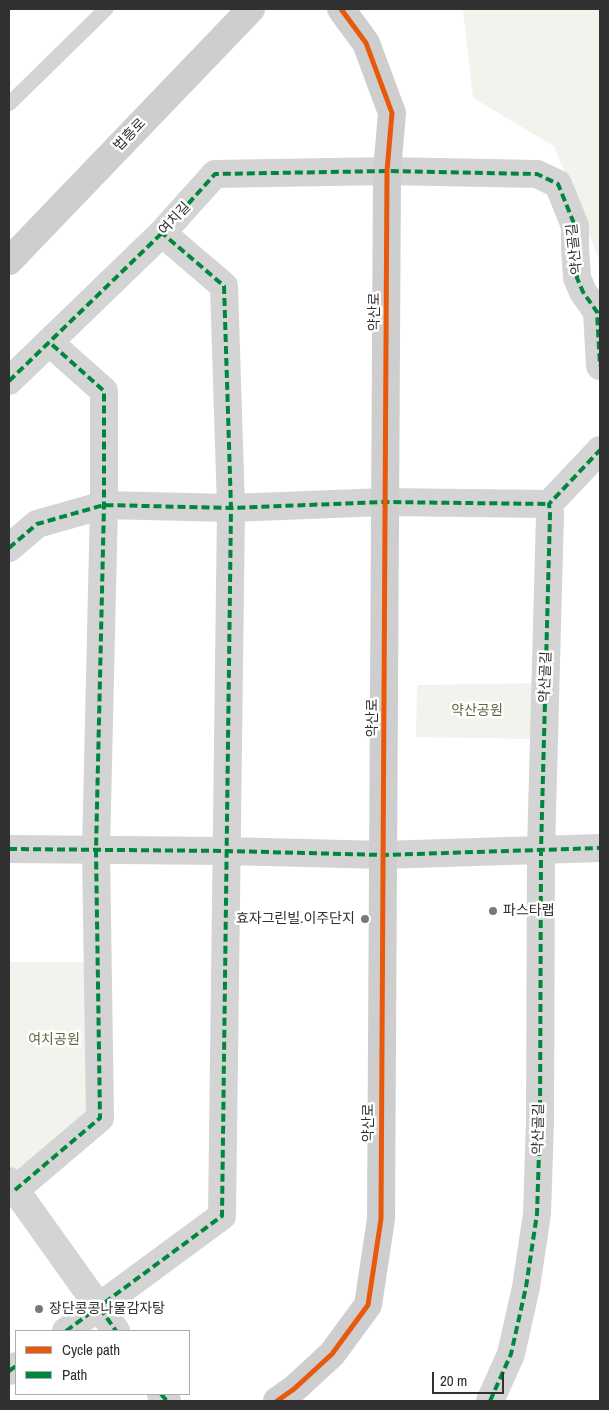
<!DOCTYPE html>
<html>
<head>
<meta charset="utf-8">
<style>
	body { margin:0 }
	#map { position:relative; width:609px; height:1410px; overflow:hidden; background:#fff; font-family:"Archivo Narrow",sans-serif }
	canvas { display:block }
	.frame { position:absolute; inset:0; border:10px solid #303030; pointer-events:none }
	.legend { position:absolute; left:15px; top:1330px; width:175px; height:65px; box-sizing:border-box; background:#fff; border:1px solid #acacac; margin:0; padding:6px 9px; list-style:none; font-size:15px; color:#303030 }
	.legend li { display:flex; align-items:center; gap:10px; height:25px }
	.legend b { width:25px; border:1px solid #acacac }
	.scale { position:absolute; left:432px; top:1372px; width:72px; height:22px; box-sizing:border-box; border:2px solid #303030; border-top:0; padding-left:6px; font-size:15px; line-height:18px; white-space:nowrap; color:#303030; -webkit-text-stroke:4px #fff; paint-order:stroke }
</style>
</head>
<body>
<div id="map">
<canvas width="609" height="1410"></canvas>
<div class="frame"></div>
<ul class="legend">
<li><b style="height:6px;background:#e8590c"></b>Cycle path</li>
<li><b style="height:6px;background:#00873e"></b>Path</li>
</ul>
<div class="scale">20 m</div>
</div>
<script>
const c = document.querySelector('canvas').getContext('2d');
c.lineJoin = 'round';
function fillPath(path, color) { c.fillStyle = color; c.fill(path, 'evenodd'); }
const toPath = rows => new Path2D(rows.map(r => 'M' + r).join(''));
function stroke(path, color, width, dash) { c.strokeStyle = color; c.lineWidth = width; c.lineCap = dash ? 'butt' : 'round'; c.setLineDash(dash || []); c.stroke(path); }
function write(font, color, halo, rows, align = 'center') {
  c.font = font + ' "Archivo Narrow","Noto Sans KR",sans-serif'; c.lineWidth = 5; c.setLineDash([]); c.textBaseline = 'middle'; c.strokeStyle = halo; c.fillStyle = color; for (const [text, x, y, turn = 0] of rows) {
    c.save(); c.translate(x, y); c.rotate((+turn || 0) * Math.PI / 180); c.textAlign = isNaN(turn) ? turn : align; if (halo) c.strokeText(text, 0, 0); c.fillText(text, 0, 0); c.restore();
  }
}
const green = toPath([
	[463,9,600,9,600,262,554,146,473,98],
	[540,683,536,739,416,737,417,685],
	[9,962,98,962,100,1118,9,1181]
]);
const lane = toPath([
	[9,104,106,9]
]);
const street = toPath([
	[9,381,162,233,215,174,387,171,537,174,558,184,575,226,575,248,577,278,583,292,597,312,600,366],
	[9,548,37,524,104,505,231,508,384,502,549,504],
	[9,849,227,851,383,855,600,848],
	[9,1181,116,1331],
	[15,1190,100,1118,96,850,104,505,104,391,49,342],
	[66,1331,222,1216,231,508,224,286,162,233],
	[9,1371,16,1366],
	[161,1394,167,1401],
	[490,1401,511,1354,526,1287,537,1214,540,1121,541,850,550,514,549,504,600,450]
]);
const secondary = toPath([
	[9,261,251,9],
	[277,1401,294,1389,332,1354,368,1305,381,1219,387,171,392,113,366,43,341,9]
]);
const quiet = toPath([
	[9,381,162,233,215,174,387,171,537,174,558,184,575,226,575,248,577,278,583,292,597,312,600,366],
	[9,548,37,524,104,505,231,508,384,502,549,504],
	[9,849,227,851,383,855,600,848],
	[15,1190,100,1118,96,850,104,505,104,391,49,342],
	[100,1308,116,1331],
	[66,1331,222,1216,231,508,224,286,162,233],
	[9,1371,16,1366],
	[161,1394,167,1401],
	[490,1401,511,1354,526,1287,537,1214,540,1121,541,850,550,514,549,504,600,450]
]);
const cycleway = toPath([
	[277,1401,294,1389,332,1354,368,1305,381,1219,387,171,392,113,366,43,341,9]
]);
const markers = [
	[493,911,5,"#787878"],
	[365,919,5,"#787878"],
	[39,1309,5,"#787878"]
];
const streetNames = [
	["법흥로",130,135,-46],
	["여치길",175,219,-47],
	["약산골길",575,249,-96],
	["약산로",375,312,-90],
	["약산골길",546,677,-88],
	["약산로",373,718,-90],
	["약산로",369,1123,-90],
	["약산골길",539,1129,-89]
];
const parkNames = [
	["약산공원",477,711],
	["여치공원",54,1040]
];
const poiNames = [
	["파스타랩",503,911],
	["효자그린빌.이주단지",355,919,"right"],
	["장단콩콩나물감자탕",49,1309]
];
fillPath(green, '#f2f3ec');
stroke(lane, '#d4d4d4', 15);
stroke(street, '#d4d4d4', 28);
stroke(secondary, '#cecece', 28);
stroke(quiet, '#00873e', 4, [8, 4]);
stroke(cycleway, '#e8590c', 5);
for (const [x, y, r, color] of markers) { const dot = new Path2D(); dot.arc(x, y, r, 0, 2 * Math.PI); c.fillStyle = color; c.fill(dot); stroke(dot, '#fff', 2); }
write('14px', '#303030', '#fff', streetNames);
write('14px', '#646841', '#fff', parkNames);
write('14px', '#303030', '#fff', poiNames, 'left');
</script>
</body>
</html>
